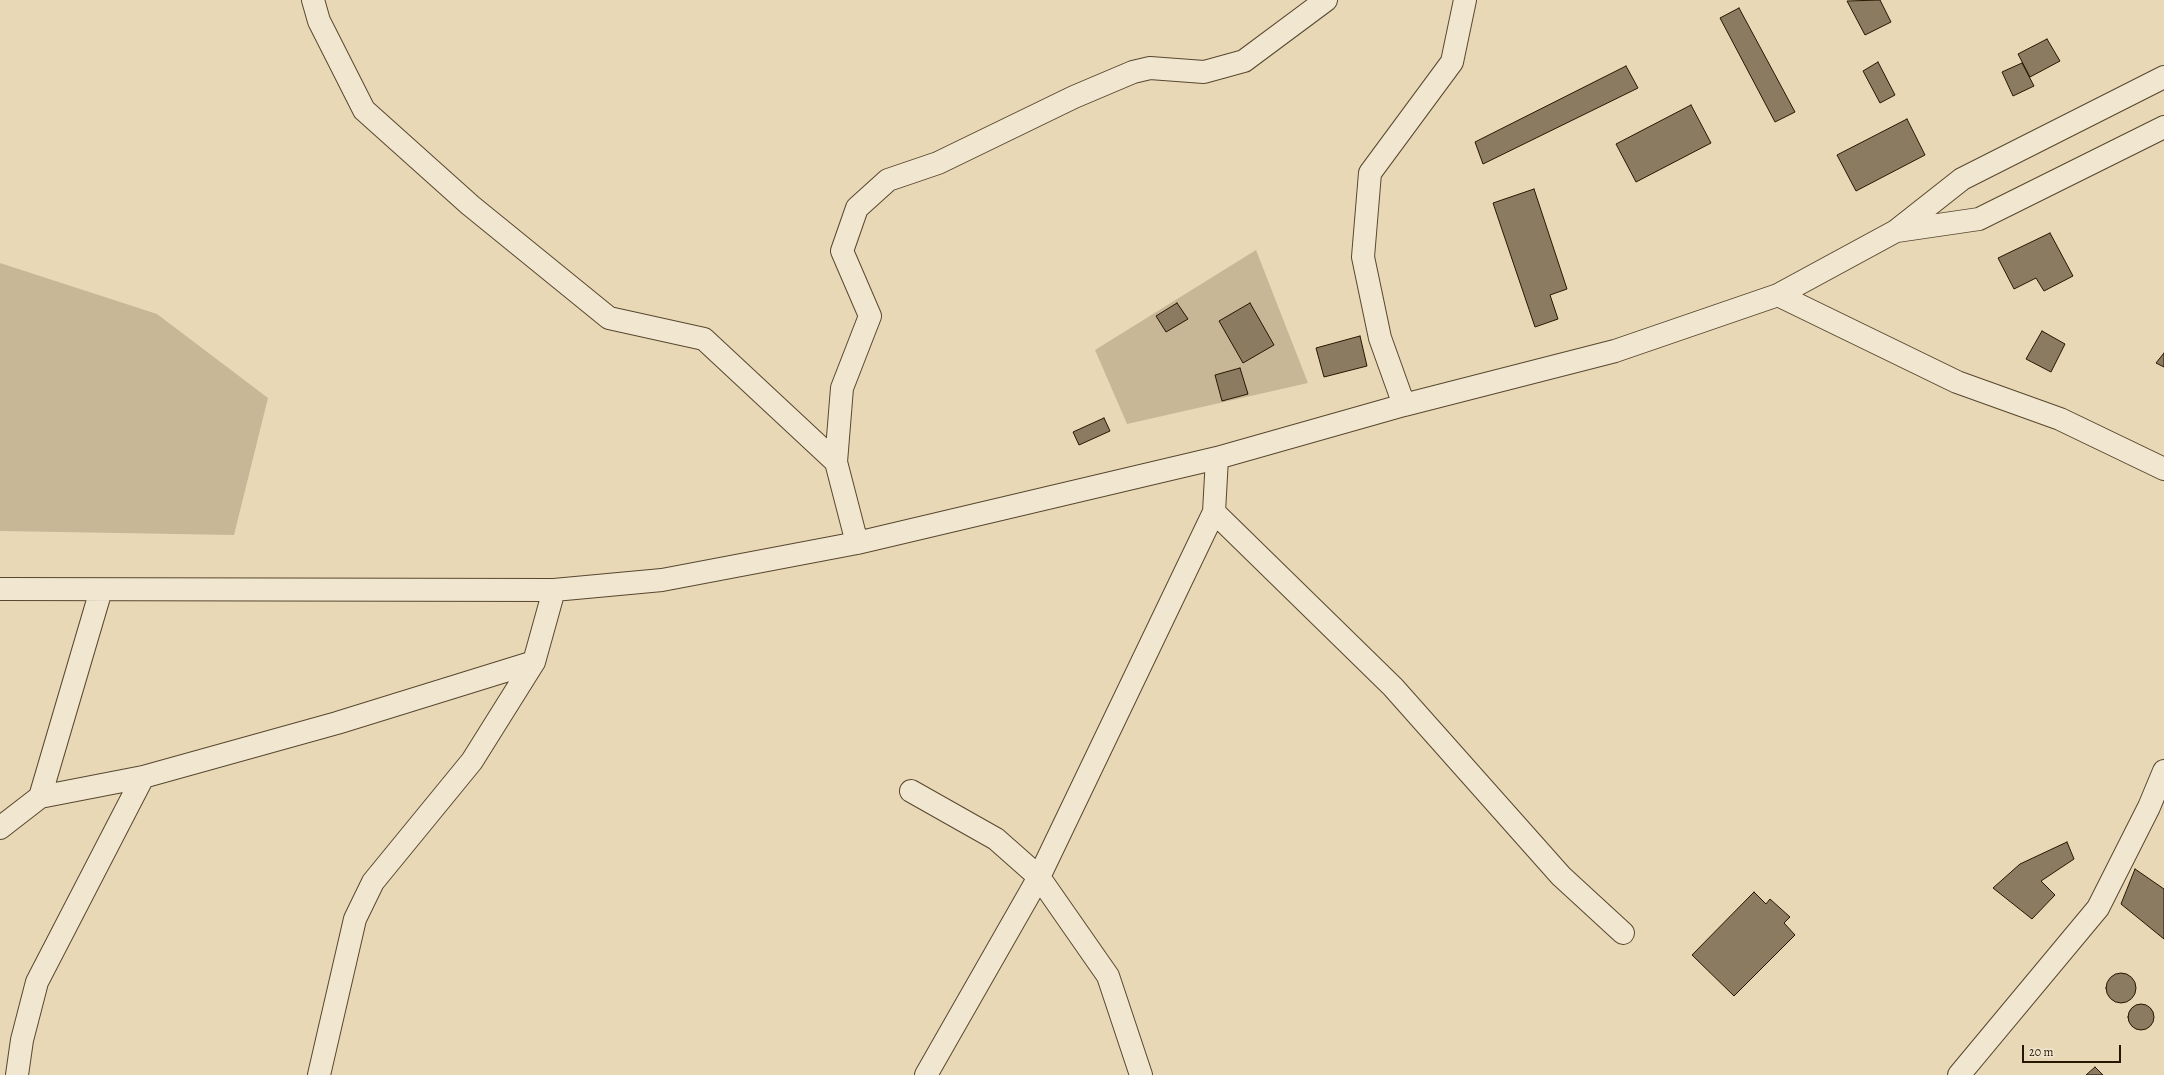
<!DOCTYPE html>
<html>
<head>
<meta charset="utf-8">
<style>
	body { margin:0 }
	#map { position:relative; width:2164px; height:1075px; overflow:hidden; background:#e9d8b6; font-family:Alegreya,serif }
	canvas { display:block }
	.scale { position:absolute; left:2022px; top:1045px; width:99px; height:18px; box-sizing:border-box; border:2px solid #261702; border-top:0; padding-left:5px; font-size:12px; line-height:14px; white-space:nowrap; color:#261702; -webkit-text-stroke:3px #f1e6d0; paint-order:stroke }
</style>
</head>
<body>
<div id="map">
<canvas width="2164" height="1075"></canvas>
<div class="scale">20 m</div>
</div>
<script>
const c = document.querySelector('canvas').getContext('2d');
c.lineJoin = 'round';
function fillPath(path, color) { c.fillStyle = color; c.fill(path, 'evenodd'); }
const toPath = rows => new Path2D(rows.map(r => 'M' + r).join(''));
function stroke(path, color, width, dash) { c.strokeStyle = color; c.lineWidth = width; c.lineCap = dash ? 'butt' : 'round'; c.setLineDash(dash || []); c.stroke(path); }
const green = toPath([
	[1256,250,1308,383,1127,424,1095,350],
	[0,263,157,314,268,398,234,535,0,531]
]);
const building = toPath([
	[1880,0,1891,22,1865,35,1847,1,1880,0],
	[1739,8,1795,112,1775,122,1720,18,1739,8],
	[2047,39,2060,61,2030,77,2018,54,2047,39],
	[1878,62,1895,95,1880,103,1863,71,1878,62],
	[2022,63,2034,86,2013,96,2002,72,2022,63],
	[1626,66,1638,88,1483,164,1475,142,1626,66],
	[1691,105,1711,143,1636,182,1616,144,1691,105],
	[1907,119,1925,155,1856,191,1837,155,1907,119],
	[1534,189,1567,289,1550,295,1558,319,1535,327,1493,203,1534,189],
	[2050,233,2073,276,2044,291,2036,278,2014,289,1998,258,2050,233],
	[1177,303,1188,319,1166,332,1156,316,1177,303],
	[1250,303,1274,345,1243,363,1219,321,1250,303],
	[2042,331,2065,344,2051,372,2026,359,2042,331],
	[1360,336,1367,366,1324,377,1316,348,1360,336],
	[2164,353,2164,367,2156,363,2164,353],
	[1240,368,1248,394,1222,401,1215,375,1240,368],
	[1104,418,1110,431,1079,445,1073,432,1104,418],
	[2067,842,2074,859,2041,881,2055,895,2032,919,1993,888,2020,864,2067,842],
	[2135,869,2164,889,2164,939,2121,904,2135,869],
	[1754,892,1766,904,1770,899,1790,917,1784,923,1795,935,1734,996,1692,955,1754,892],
	'2106 988a15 15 0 1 1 30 0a15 15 0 1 1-30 0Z',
	'2128 1017a13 13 0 1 1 26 0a13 13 0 1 1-26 0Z',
	[2095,1067,2103,1075,2086,1075,2095,1067]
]);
const street = toPath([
	[313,0,319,21,364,110,470,205,609,318,704,339,836,462],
	[1897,231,1979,219,2164,127],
	[1778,295,1957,382,2060,419,2164,469],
	[1404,405,1380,338,1363,257,1370,173,1452,62,1465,0],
	[1214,512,1393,687,1561,876,1623,933],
	[857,543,836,462,842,388,870,316,842,251,857,208,888,180,938,163,1074,97,1133,72,1150,68,1204,72,1244,61,1326,0],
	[0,589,554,590,662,580,857,543,1217,458,1404,405,1615,351,1778,295,1896,231,1962,179,2164,77],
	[911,791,996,839,1039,877,1108,976,1141,1075],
	[40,797,101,590],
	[0,828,40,797,143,777,337,723,534,662],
	[17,1075,22,1040,37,982,143,777],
	[319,1075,355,919,373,882,472,761,534,662,554,590],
	[926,1075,1039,877,1214,512,1217,458],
	[1959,1075,2098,908,2149,807,2164,771]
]);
fillPath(green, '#c8b797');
fillPath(building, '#8b7b60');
stroke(building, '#261702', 1);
stroke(street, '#57472f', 24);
stroke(street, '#f1e6d0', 22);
</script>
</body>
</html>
